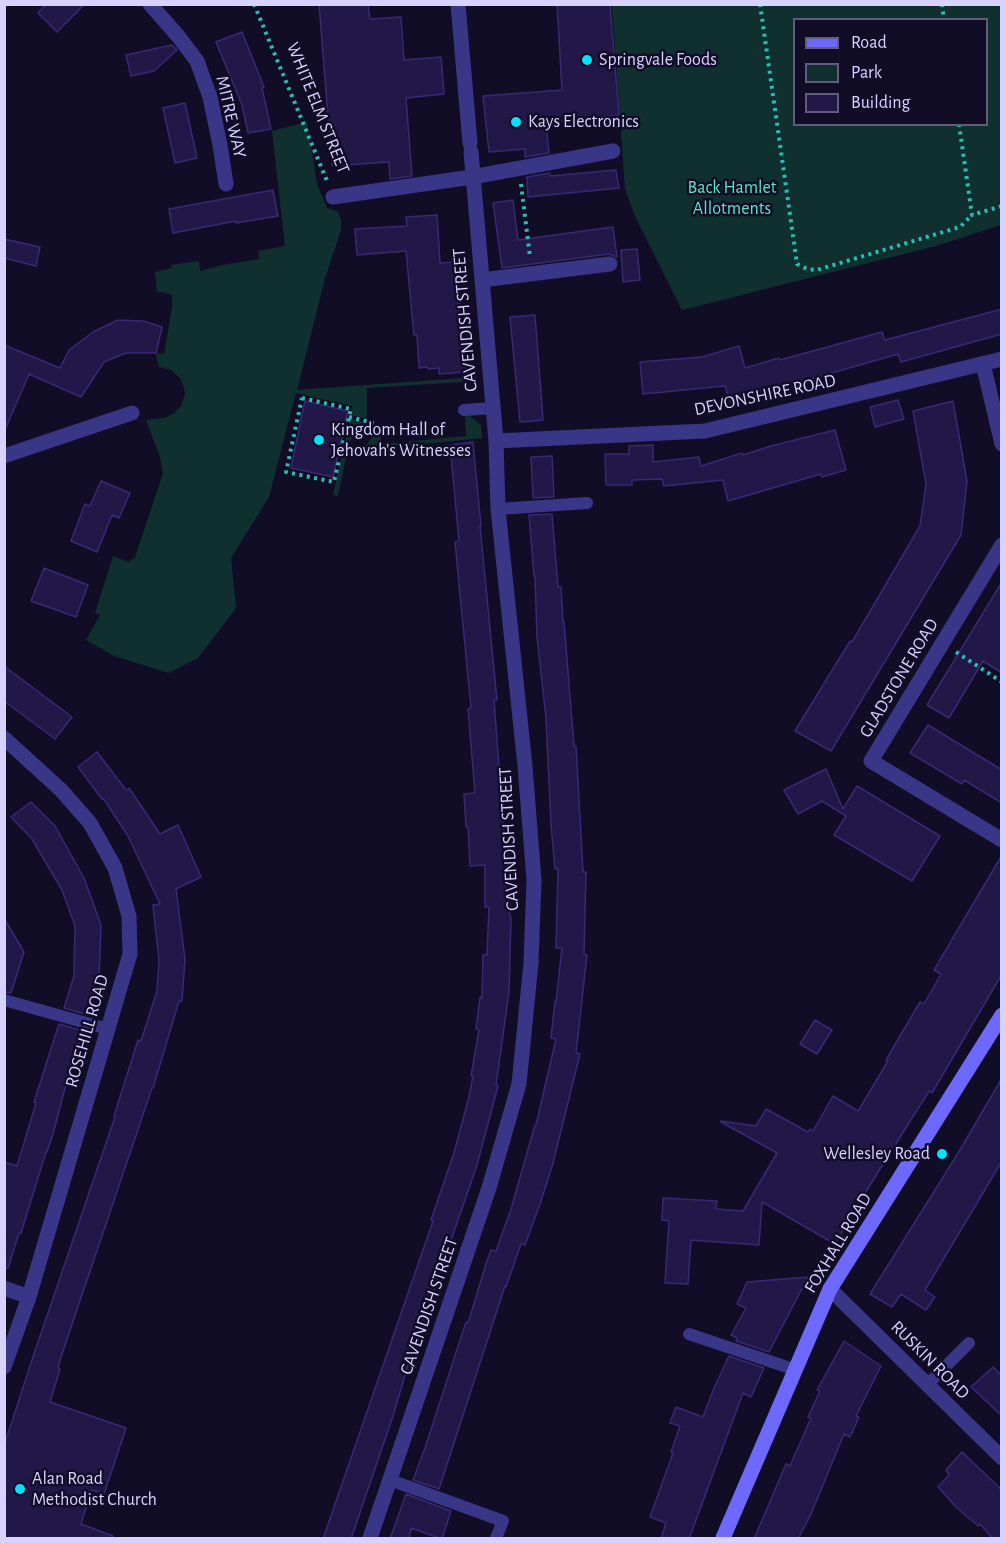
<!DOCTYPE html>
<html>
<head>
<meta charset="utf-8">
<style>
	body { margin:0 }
	#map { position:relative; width:1006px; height:1543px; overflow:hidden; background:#120d26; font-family:"Alegreya Sans",sans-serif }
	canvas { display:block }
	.frame { position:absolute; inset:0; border:6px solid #d7d2ff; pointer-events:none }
	.legend { position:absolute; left:793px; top:18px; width:195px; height:108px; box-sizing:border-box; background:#120d26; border:2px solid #615c7d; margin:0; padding:8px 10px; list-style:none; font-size:18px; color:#d7d2ff }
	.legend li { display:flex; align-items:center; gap:12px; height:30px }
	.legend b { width:30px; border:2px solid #615c7d }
</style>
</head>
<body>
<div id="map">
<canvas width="1006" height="1543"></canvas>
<div class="frame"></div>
<ul class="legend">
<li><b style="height:8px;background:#6d69ff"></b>Road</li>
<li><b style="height:16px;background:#10302f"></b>Park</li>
<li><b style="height:16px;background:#221848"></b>Building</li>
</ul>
</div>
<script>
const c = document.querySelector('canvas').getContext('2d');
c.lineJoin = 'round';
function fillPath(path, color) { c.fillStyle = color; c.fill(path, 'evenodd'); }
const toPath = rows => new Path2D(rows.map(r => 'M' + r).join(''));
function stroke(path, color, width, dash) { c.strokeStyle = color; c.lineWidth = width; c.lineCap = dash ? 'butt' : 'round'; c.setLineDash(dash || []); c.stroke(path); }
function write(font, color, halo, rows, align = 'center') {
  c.font = font + ' "Alegreya Sans",sans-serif'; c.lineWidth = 5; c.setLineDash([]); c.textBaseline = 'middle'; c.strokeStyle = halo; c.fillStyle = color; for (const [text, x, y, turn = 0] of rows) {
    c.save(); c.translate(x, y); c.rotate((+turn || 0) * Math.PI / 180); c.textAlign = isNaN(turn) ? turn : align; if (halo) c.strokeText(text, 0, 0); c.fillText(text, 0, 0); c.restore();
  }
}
const green = toPath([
	[612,5,1001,5,1001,225,936,246,682,310,635,216,625,189],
	[794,20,986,20,986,124,794,124],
	[307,122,317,184,327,208,337,211,341,219,341,230,325,278,297,390,477,377,477,381,367,388,367,417,363,418,351,415,352,406,296,393,269,497,231,558,236,608,198,658,169,673,114,656,86,640,100,615,95,613,113,556,129,562,135,557,163,473,160,457,146,420,164,418,173,414,181,406,185,395,184,387,180,378,171,370,159,367,156,356,157,353,164,354,172,308,172,295,157,291,155,272,172,268,170,265,199,261,200,271,222,265,259,259,258,251,285,246,272,131],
	[465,415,469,415,481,425,482,438,365,450,366,445,370,440,380,432,381,444,466,436],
	[350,419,360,421,365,424,352,438,348,447,338,496,333,495]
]);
const building = toPath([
	[46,4,85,4,57,32,38,13,46,4],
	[319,4,368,4,370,19,401,17,404,60,441,57,444,94,406,98,412,176,390,179,389,162,332,166,319,4],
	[557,4,610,4,619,115,546,123,549,153,525,157,525,149,489,152,483,96,562,90,557,4],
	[242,32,264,87,262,88,271,129,248,133,242,105,216,42,242,32],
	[172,45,177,50,154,71,131,76,126,55,172,45],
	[185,103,197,158,175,163,163,108,185,103],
	[616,170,619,188,528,197,527,177,550,173,550,176,616,170],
	[273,190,278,216,236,223,236,221,173,233,169,209,273,190],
	[513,200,518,240,613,227,617,257,609,254,502,268,493,203,513,200],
	[437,215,440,263,455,262,465,372,439,374,439,368,428,369,427,367,419,368,417,335,414,335,406,251,357,255,355,229,407,226,406,217,437,215],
	[4,239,40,247,36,266,4,258,4,239],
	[637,249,640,280,623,282,621,250,637,249],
	[1002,309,1002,334,901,362,898,354,730,402,725,386,643,394,640,362,702,357,739,346,745,368,779,358,780,360,882,332,885,340,1002,309],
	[535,315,543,420,520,422,510,317,535,315],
	[118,320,143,321,162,327,156,353,126,353,104,362,81,397,29,374,4,432,4,345,60,368,69,350,93,332,118,320],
	[898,400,904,419,875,427,870,407,898,400],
	[305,401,348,411,333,477,291,468,305,401],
	[953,401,967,481,961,535,831,751,795,731,850,641,852,642,920,526,926,484,913,411,953,401],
	[835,430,846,470,822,477,821,474,728,501,723,480,664,486,662,479,632,480,632,485,606,485,605,454,629,454,629,446,653,445,653,462,699,457,701,466,742,453,743,455,771,446,835,430],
	[473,442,481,526,480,526,497,700,494,700,504,834,506,834,508,877,510,877,510,917,511,917,509,992,496,1085,498,1086,477,1165,408,1365,393,1416,351,1539,323,1539,433,1221,431,1220,454,1153,469,1097,473,1076,471,1076,479,1030,476,1029,480,997,482,998,483,955,487,955,489,907,485,907,485,865,470,866,468,827,466,827,464,794,475,793,468,709,471,708,455,542,459,541,450,445,473,442],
	[552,456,554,497,533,498,531,457,552,456],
	[101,481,130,493,119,518,112,515,97,552,71,541,85,504,90,506,101,481],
	[552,514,558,587,561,587,563,622,564,622,574,746,576,746,583,872,586,872,584,954,587,955,576,1053,580,1054,553,1163,540,1204,525,1245,521,1244,506,1287,505,1286,439,1489,413,1480,425,1448,466,1322,468,1323,486,1264,491,1250,496,1251,511,1209,535,1125,536,1125,556,1039,551,1038,555,1001,556,1001,562,948,556,948,558,869,555,869,551,825,546,718,537,637,535,576,534,576,529,515,552,514],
	[44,568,88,585,76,617,31,601,44,568],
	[1002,582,1002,673,983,661,949,718,927,705,1002,582],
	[4,666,72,717,55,739,4,701,4,666],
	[928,725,1002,770,1002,803,964,780,962,784,910,753,928,725],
	[97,752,126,790,129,788,160,834,178,825,201,877,176,889,185,959,182,1001,179,1001,153,1088,152,1088,61,1357,58,1368,60,1369,50,1402,126,1428,104,1494,92,1490,81,1524,113,1536,113,1539,4,1539,4,1446,34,1354,115,1117,114,1116,138,1040,141,1041,157,991,159,960,153,905,160,904,128,836,103,798,102,799,78,767,97,752],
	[826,769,843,809,857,786,940,836,912,881,834,835,846,816,822,801,798,814,784,790,826,769],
	[31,802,55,826,84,878,101,925,99,980,88,1015,64,1008,74,976,75,926,62,890,32,839,11,817,31,802],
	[1002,855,1002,974,932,1093,929,1091,860,1201,835,1244,762,1202,759,1245,691,1240,688,1284,665,1283,669,1221,662,1220,663,1198,717,1201,716,1209,743,1211,777,1153,721,1122,721,1121,756,1126,766,1109,808,1132,810,1129,813,1131,833,1096,858,1111,888,1061,886,1060,920,1002,924,1004,941,974,934,970,1002,855],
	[4,918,24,952,11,993,4,992,4,918],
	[815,1020,832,1030,817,1054,800,1044,815,1020],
	[59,1024,83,1031,72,1070,70,1069,53,1134,47,1152,46,1152,21,1233,19,1233,8,1268,4,1267,4,1162,17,1166,36,1103,34,1102,40,1083,59,1024],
	[1002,1078,1002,1161,925,1290,935,1297,926,1310,901,1294,892,1307,870,1294,960,1150,1002,1078],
	[808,1277,769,1352,736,1341,737,1338,731,1335,746,1308,737,1304,747,1282,808,1277],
	[844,1341,881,1366,856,1416,859,1417,850,1437,844,1434,811,1514,798,1539,754,1539,786,1464,790,1466,811,1418,808,1417,820,1391,817,1390,844,1341],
	[729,1356,764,1368,751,1397,743,1393,689,1539,661,1539,666,1523,650,1517,673,1453,671,1452,680,1426,670,1423,676,1407,703,1417,714,1388,729,1356],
	[993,1367,1002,1376,1002,1416,971,1387,993,1367],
	[962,1452,1002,1490,1002,1539,993,1539,980,1524,978,1526,957,1508,938,1487,949,1475,946,1470,962,1452],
	[406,1494,451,1511,442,1539,411,1528,409,1539,390,1539,406,1494]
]);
const path = toPath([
	[254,4,327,181],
	[760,4,797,264,807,269,817,270,960,227,972,215],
	[942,4,944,20],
	[959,124,972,215,1002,206],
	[521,184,530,257],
	[302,398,351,409,334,482,286,472,302,398],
	[349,417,374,423],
	[956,652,1002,682]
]);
const lane = toPath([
	[464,410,493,408],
	[498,509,587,503],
	[4,1000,108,1029],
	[689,1334,796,1370],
	[927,1385,969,1343],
	[390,1480,503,1521,496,1538]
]);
const street = toPath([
	[150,4,178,36,197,61,210,97,220,145,226,184],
	[458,4,470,143],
	[333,197,472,177,613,151],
	[482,280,610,264],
	[983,364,1002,444],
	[496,441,705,431,1002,359],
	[4,456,132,413],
	[1002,545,871,761,1002,840],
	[4,738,61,790,90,823,115,868,129,916,130,954,29,1297,4,1367],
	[4,1288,29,1297],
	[830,1289,1002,1458],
	[370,1538,489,1188,519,1084,531,963,534,880,525,766,498,509,496,441,471,152]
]);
const secondary = toPath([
	[723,1538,830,1289,1002,1015]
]);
const markers = [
	[587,60,6,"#00e2fd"],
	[516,122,6,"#00e2fd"],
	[319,440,6,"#00e2fd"],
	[942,1154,6,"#00e2fd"],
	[20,1489,6,"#00e2fd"]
];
const poiNames = [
	["Springvale Foods",599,60],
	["Kays Electronics",528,122],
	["Kingdom Hall of",331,430],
	["Jehovah's Witnesses",331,451],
	["Wellesley Road",930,1154,"right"],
	["Alan Road",32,1479],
	["Methodist Church",32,1500]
];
const streetNames = [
	["WHITE ELM STREET",318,108,68],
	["MITRE WAY",231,117,77],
	["CAVENDISH STREET",465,320,-95],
	["DEVONSHIRE ROAD",765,395,-12],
	["GLADSTONE ROAD",899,678,-59],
	["CAVENDISH STREET",509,839,-93],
	["ROSEHILL ROAD",87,1031,-74],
	["FOXHALL ROAD",838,1243,-59],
	["CAVENDISH STREET",429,1306,-71],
	["RUSKIN ROAD",930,1360,45]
];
const parkNames = [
	["Back Hamlet",732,188],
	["Allotments",732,209]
];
fillPath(green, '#10302f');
fillPath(building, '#221848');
stroke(building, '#382975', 1.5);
stroke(path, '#28bdb5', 4, [3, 4.5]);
stroke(lane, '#393687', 12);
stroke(street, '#393687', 15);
stroke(secondary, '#6d69ff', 15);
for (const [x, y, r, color] of markers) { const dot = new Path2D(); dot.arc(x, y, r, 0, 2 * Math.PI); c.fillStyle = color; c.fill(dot); stroke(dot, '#120d26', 2); }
write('18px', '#d7d2ff', '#120d26', poiNames, 'left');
write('18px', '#d7d2ff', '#120d26', streetNames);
write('18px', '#57e6c3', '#120d26', parkNames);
</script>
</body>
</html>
